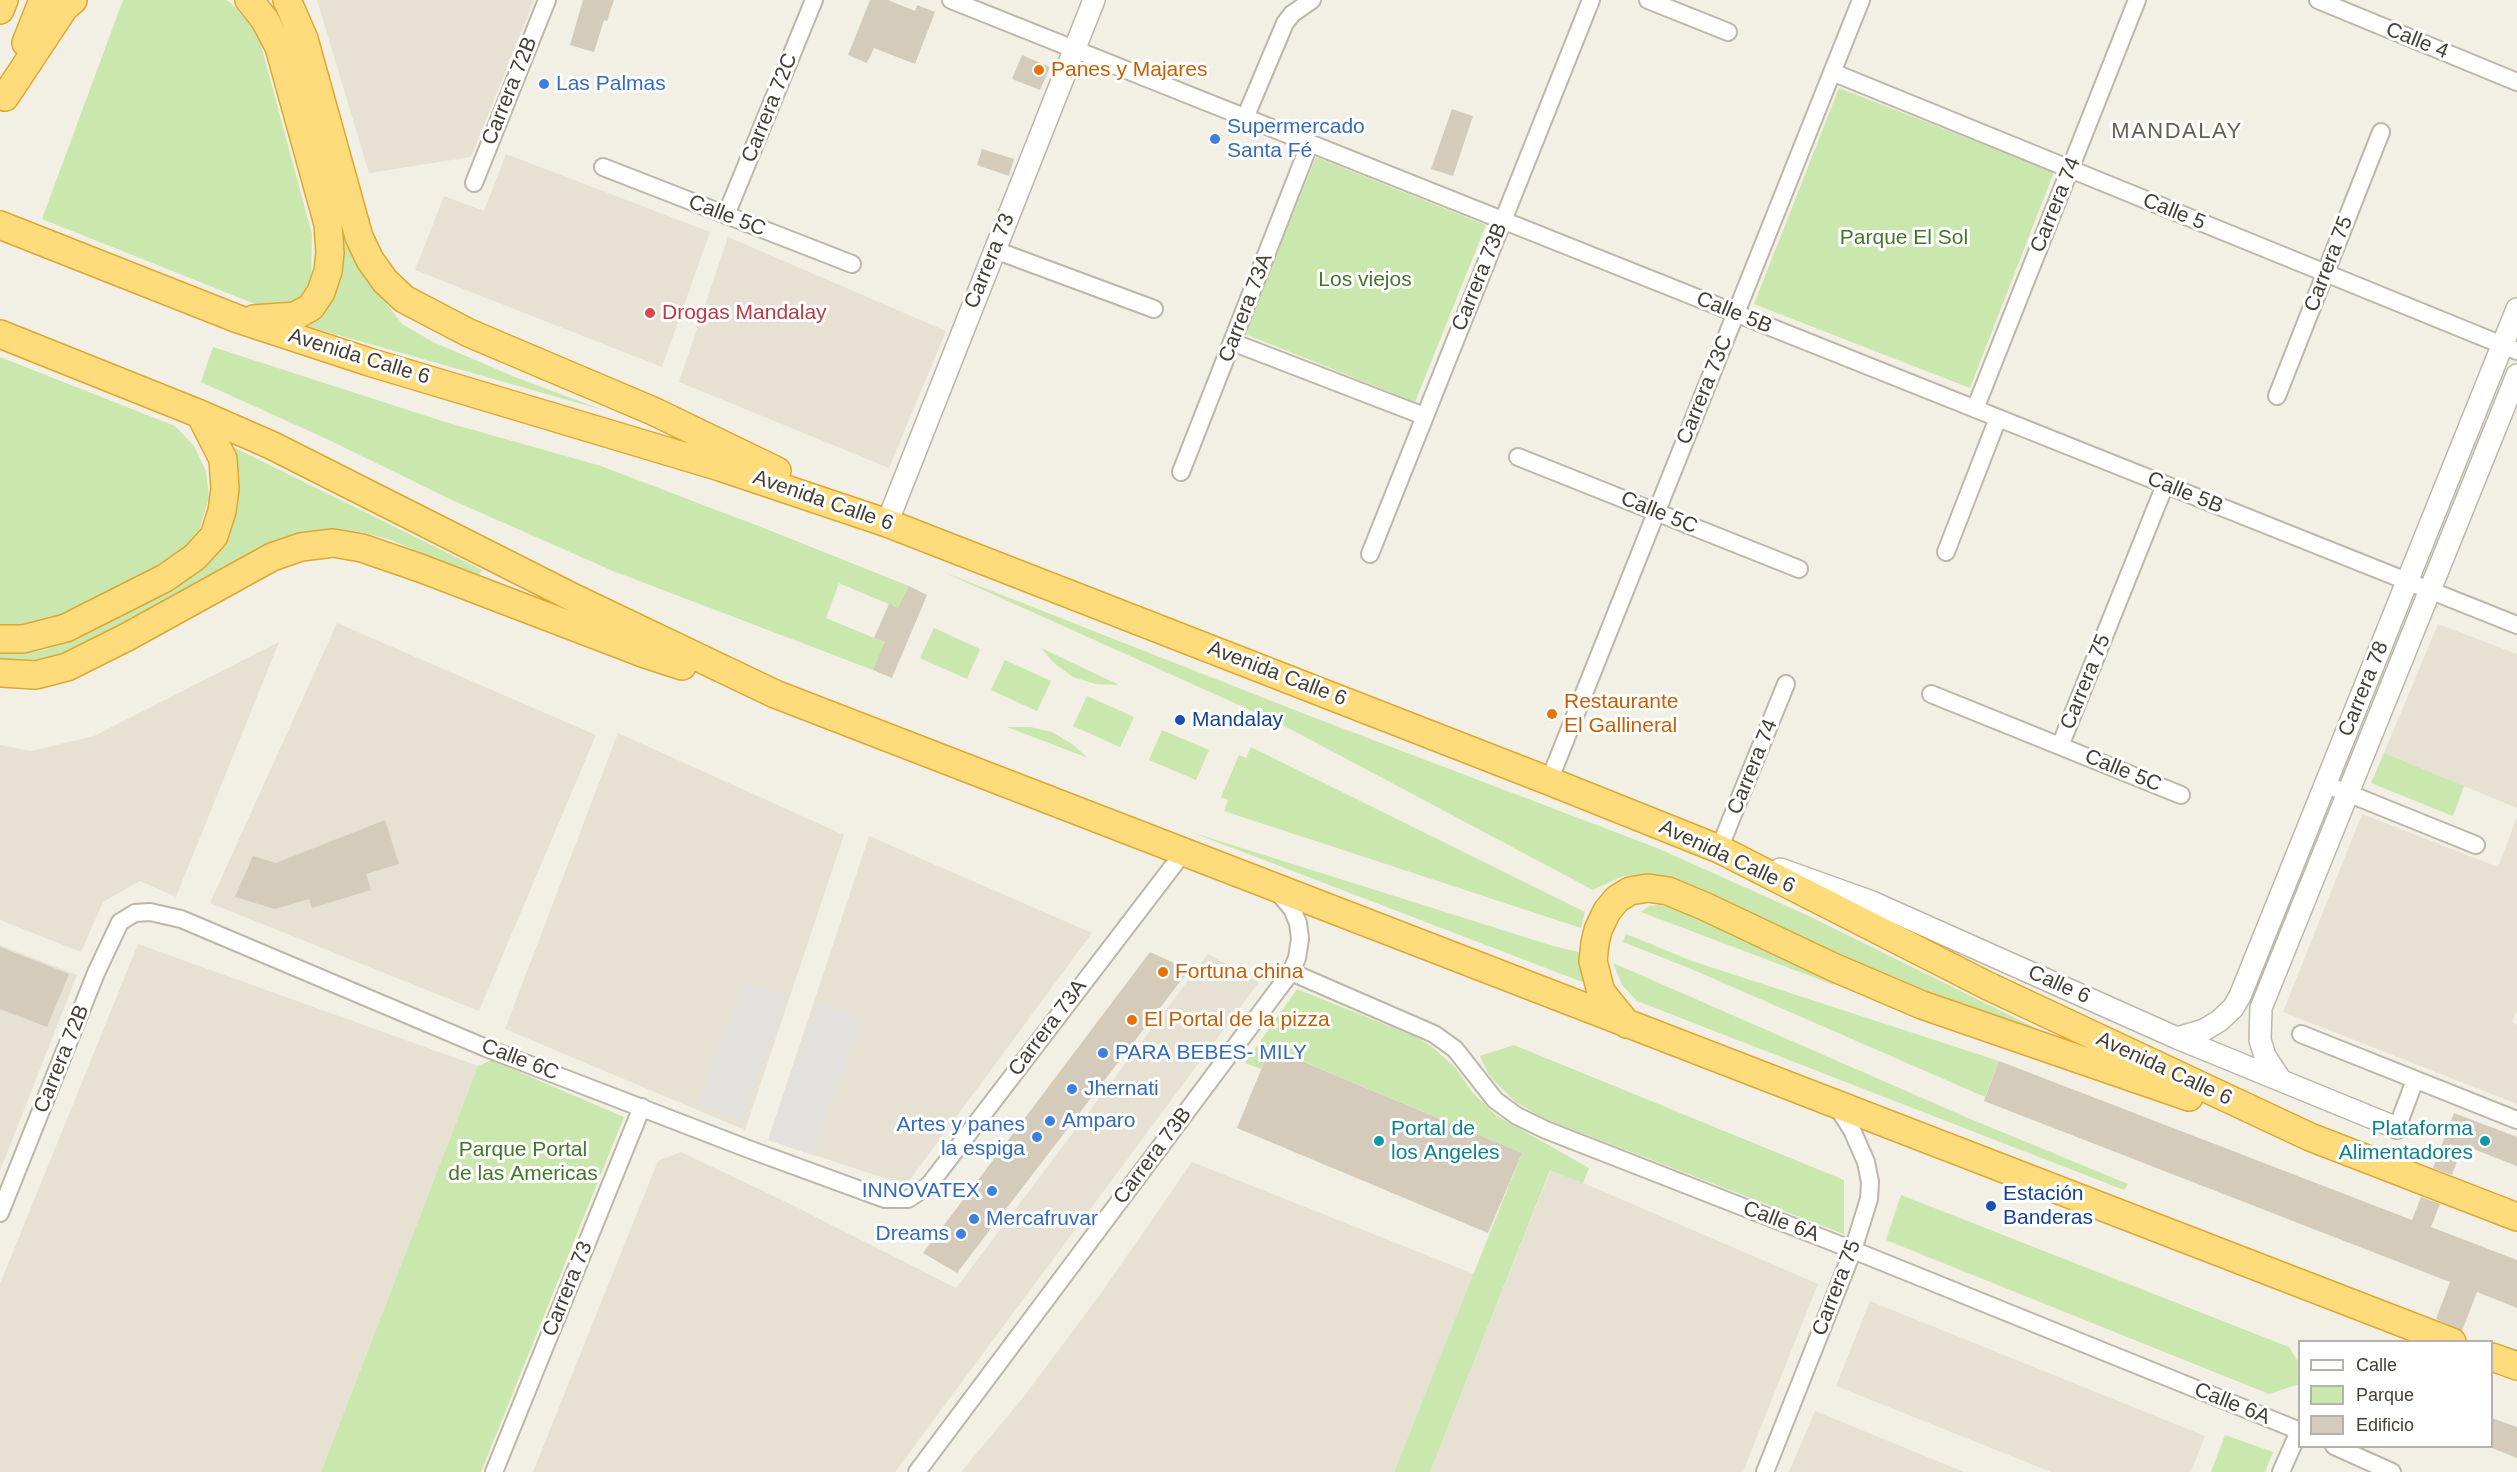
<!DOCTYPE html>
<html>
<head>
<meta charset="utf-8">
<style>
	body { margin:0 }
	#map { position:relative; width:2517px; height:1472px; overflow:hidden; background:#f2efe5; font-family:Arial,sans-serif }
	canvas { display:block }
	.legend { position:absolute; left:2298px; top:1340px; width:195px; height:108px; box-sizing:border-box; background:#fff; border:2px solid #b5b2ae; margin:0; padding:8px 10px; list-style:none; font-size:18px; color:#453f34 }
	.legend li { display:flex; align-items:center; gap:12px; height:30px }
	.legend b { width:30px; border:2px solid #b5b2ae }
</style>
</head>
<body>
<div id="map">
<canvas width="2517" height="1472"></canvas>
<ul class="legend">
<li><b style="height:8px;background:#fff"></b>Calle</li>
<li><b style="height:16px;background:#cae7ad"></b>Parque</li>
<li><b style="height:16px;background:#d4cbba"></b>Edificio</li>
</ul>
</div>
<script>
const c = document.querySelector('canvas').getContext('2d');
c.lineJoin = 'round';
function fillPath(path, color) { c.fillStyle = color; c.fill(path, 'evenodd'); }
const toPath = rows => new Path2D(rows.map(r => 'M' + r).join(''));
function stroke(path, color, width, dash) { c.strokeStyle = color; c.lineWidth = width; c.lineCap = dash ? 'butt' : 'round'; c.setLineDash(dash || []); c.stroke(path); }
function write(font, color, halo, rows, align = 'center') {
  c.font = font + ' Arial,sans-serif'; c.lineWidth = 6; c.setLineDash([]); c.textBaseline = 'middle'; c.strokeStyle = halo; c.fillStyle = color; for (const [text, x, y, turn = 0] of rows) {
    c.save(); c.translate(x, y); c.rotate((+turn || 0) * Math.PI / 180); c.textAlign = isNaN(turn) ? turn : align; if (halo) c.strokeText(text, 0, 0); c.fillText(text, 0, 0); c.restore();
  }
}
const residential = toPath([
	[317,0,534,0,471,157,369,173],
	[506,154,710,232,662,367,415,270,444,196,484,211],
	[728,237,946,331,889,468,679,382],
	[337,623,596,735,479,1011,210,903],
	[2438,624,2517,654,2517,808,2384,753],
	[279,642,176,897,140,881,103,902,81,952,0,920,0,745,31,751,94,736],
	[618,733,844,835,745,1130,505,1029],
	[2362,814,2498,867,2517,817,2517,1010,2512,1022,2517,1025,2517,1104,2283,1012],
	[869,836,1092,933,906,1185,768,1140],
	[138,944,478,1066,321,1472,0,1472,0,1284],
	[0,945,77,975,0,1171],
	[1208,954,1259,982,895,1472,533,1472,658,1161,681,1152,788,1203,956,1288],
	[1192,1162,1474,1274,1394,1472,961,1472,1022,1399,1102,1292],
	[1551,1169,1818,1284,1743,1472,1430,1472],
	[1870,1301,2205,1436,2191,1472,2051,1472,1836,1386],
	[1815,1411,1964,1472,1789,1472]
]);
const green = toPath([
	[123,0,226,0,231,3,258,34,312,234,311,281,295,305,260,306,42,219],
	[1839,88,2054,172,1970,388,1754,304],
	[1316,157,1486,225,1415,402,1245,334],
	[343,232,374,287,402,324,433,342,515,377,603,410,303,325,321,315,336,291,342,261],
	[213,347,445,422,601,466,766,529,909,586,907,612,839,583,826,618,891,645,884,662,878,659,873,670,613,571,452,500,329,440,201,382],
	[0,357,175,426,194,446,206,471,209,497,199,531,177,555,66,617,10,626,0,626],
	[227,444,482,570,478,577,391,540,361,532,331,530,306,534,268,544,118,632,48,661,0,662,0,652,19,654,44,650,76,638,182,582,205,565],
	[941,571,1297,711,1657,848,1809,916,2086,1053,1869,970,1663,878,1647,874,1623,876,1593,890,1279,723],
	[934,628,980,649,967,679,920,658],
	[1041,648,1119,685,1096,684,1073,677,1055,664],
	[1005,660,1051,681,1037,711,991,690],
	[1087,696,1134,717,1120,747,1073,726],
	[1007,727,1030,727,1052,732,1072,744,1088,758],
	[1162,730,1209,750,1196,780,1149,760],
	[1251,747,1585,912,1581,928,1224,811,1228,800,1221,797,1239,755,1246,758],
	[2384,753,2464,786,2453,816,2371,783],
	[1191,832,1553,946,1582,953,1581,967,1585,983],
	[1658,905,1680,909,1835,980,1834,985,1641,912,1649,906],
	[1626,934,1692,961,1999,1061,1985,1097,1689,968,1623,942],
	[1613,963,1968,1118,2128,1184,2124,1190,1637,1001,1622,985],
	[1297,989,1416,1037,1431,1046,1455,1067,1472,1092,1497,1116,1589,1168,1583,1183,1550,1170,1430,1472,1394,1472,1522,1153,1271,1048,1261,1069,1245,1063],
	[1514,1045,1844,1180,1844,1234,1543,1118,1516,1102,1497,1084,1488,1073,1480,1056],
	[491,1060,624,1117,481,1472,321,1472,478,1066],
	[1901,1195,2289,1347,2299,1363,2299,1384,2269,1394,1886,1240],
	[2225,1435,2273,1452,2265,1472,2211,1472]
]);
const parking = toPath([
	[745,981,788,997,740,1121,697,1105],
	[818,1003,861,1018,812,1155,768,1140]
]);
const building = toPath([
	[583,0,614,0,607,21,604,20,594,52,570,45],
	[870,0,888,0,915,11,917,5,935,12,915,64,874,48,867,63,848,55],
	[1022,55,1050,67,1040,90,1012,79],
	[1452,109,1473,116,1453,176,1431,169],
	[982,149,1014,159,1009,176,977,165],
	[909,586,927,595,892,678,873,670,885,642,874,638,889,604,898,608],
	[385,820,399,864,366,874,371,890,312,908,309,899,275,909,235,897,253,856,276,863],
	[0,947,69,974,47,1027,0,1009],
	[1150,952,1189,970,957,1273,923,1253],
	[1270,1048,1522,1153,1488,1233,1237,1128],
	[1999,1061,2412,1220,2421,1197,2440,1204,2431,1227,2517,1260,2517,1308,2477,1292,2462,1331,2436,1319,2450,1282,1984,1101],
	[2454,1113,2517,1137,2517,1166,2463,1145,2452,1175,2433,1168],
	[2492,1418,2517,1427,2517,1458,2492,1448]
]);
const minor = toPath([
	[951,0,2517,625],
	[1648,0,1728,32],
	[2318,0,2517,82],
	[1832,72,2517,351],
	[1245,118,1285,23,1292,14,1312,0],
	[603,167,852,264],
	[474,183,547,0],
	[726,215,814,0],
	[995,250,1154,309],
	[1232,342,1424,416],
	[2277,396,2381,132],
	[1975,409,2137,0],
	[1518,457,1799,569],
	[1181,472,1310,143],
	[1946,552,1998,418],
	[1370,554,1591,0],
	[1931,694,2181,795],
	[2060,746,2165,485],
	[1549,781,1861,0],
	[2325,784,2476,845],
	[1719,849,1786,684],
	[1291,972,1434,1034,1455,1049,1495,1100,1517,1116,1546,1130,1853,1250,2300,1431],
	[2301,1034,2517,1120],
	[2397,1128,2415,1080],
	[0,1213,96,973,120,922,135,913,150,912,181,919,486,1048,751,1150,885,1199,908,1199,929,1185,1183,853],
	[2334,1446,2392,1472],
	[494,1472,642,1107],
	[917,1472,1291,972,1297,958,1300,939,1298,923,1292,909,1277,891],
	[1765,1472,1853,1250,1869,1199,1870,1182,1866,1162,1852,1130,1836,1105],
	[2281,1472,2300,1429]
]);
const tertiary = toPath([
	[887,523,1094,0],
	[1780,869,1872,902,2177,1038,2397,1128],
	[2177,1038,2204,1030,2219,1021,2233,1008,2240,996,2517,309],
	[2280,1079,2265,1056,2260,1040,2261,1008,2517,375]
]);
const trunk = toPath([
	[249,0,265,20,279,47,328,224,330,253,328,271,321,292,311,307,295,316,254,319],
	[287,0,304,39,359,237,370,260,385,281,404,299,469,333,653,411,777,471],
	[0,10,4,0],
	[26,43,43,0],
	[5,97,64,8,73,0],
	[0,225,238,319,369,362,720,467,887,523,1549,781,1719,849,1988,986,2310,1137,2517,1217],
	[0,334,200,414,271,445,574,598,775,694,2452,1342],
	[0,639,23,639,66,628,165,578,195,557,214,536,222,511,225,489,223,459,200,414],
	[0,673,36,675,67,667,127,637,272,557,301,547,333,543,362,548,420,568,645,654,682,666],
	[1627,1024,1601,992,1593,961,1595,943,1598,930,1607,911,1617,899,1630,891,1648,888,1668,891,1704,906,1833,967,1922,1005,2189,1097],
	[2492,1357,2517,1366]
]);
const markers = [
	[1039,70,6,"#e8710a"],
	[544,84,6,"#3f7fe0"],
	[1215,139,6,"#3f7fe0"],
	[650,313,6,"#e0444e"],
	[1552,714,6,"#e8710a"],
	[1180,720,6,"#1a4fb4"],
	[1163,972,6,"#e8710a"],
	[1132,1020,6,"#e8710a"],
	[1103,1053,6,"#3f7fe0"],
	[1072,1089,6,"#3f7fe0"],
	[1050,1121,6,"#3f7fe0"],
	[1037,1137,6,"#3f7fe0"],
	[1379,1141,6,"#0f9aa8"],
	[2485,1141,6,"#0f9aa8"],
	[992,1191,6,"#3f7fe0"],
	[1991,1206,6,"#1a4fb4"],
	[974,1219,6,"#3f7fe0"],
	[961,1234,6,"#3f7fe0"]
];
const streetNames = [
	["Calle 4",2417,41,22],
	["Carrera 72B",510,91,-68],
	["Carrera 72C",770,108,-68],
	["Carrera 74",2056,205,-68],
	["Calle 5",2174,212,22],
	["Calle 5C",727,216,21],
	["Carrera 73",990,261,-68],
	["Carrera 75",2329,264,-69],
	["Carrera 73B",1480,277,-68],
	["Carrera 73A",1246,308,-69],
	["Calle 5B",1734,313,22],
	["Avenida Calle 6",359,357,17],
	["Carrera 73C",1705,390,-68],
	["Calle 5B",2185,493,22],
	["Avenida Calle 6",823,501,19],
	["Calle 5C",1659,513,22],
	["Avenida Calle 6",1277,674,21],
	["Carrera 75",2086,682,-68],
	["Carrera 78",2364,689,-68],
	["Carrera 74",1753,767,-68],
	["Calle 5C",2123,771,22],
	["Avenida Calle 6",1727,857,25],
	["Calle 6",2059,985,24],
	["Carrera 73A",1048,1028,-53],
	["Carrera 72B",62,1059,-68],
	["Calle 6C",520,1060,21],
	["Avenida Calle 6",2164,1069,25],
	["Carrera 73B",1153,1156,-53],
	["Calle 6A",1781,1222,21],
	["Carrera 75",1837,1288,-69],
	["Carrera 73",568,1289,-68],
	["Calle 6A",2232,1404,22]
];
const foodNames = [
	["Panes y Majares",1051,70],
	["Restaurante",1564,702],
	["El Gallineral",1564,726],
	["Fortuna china",1175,972],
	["El Portal de la pizza",1144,1020]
];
const shopNames = [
	["Las Palmas",556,84],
	["Supermercado",1227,127],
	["Santa Fé",1227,151],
	["PARA BEBES- MILY",1115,1053],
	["Jhernati",1084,1089],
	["Amparo",1062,1121],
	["Artes y panes",1025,1125,"right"],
	["la espiga",1025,1149,"right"],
	["INNOVATEX",980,1191,"right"],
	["Mercafruvar",986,1219],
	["Dreams",949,1234,"right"]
];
const parkNames = [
	["Parque El Sol",1904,238],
	["Los viejos",1365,280],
	["Parque Portal",523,1150],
	["de las Americas",523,1174]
];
const healthNames = [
	["Drogas Mandalay",662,313]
];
const transitNames = [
	["Mandalay",1192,720],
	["Estación",2003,1194],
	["Banderas",2003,1218]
];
const cultureNames = [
	["Portal de",1391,1129],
	["los Angeles",1391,1153],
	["Plataforma",2473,1129,"right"],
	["Alimentadores",2473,1153,"right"]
];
const neighbourhoodNames = [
	["MANDALAY",2177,132]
];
fillPath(residential, '#e6e1d3');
fillPath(green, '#cae7ad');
fillPath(parking, '#e3e1dd');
fillPath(building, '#d4cbba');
stroke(minor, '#beb7a7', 20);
stroke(tertiary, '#beb7a7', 24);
stroke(trunk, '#dea733', 30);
stroke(minor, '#fff', 16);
stroke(tertiary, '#fff', 21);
stroke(trunk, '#fedc7b', 27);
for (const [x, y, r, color] of markers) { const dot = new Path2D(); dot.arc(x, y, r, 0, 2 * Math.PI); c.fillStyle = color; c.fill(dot); stroke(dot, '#fff', 2); }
write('21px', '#453f34', '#fff', streetNames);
write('21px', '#c56008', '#fff', foodNames, 'left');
write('21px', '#366cbe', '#fff', shopNames, 'left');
write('21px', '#427628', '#fff', parkNames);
write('21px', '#be3a42', '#fff', healthNames, 'left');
write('21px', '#164399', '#fff', transitNames, 'left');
write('21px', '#0d838f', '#fff', cultureNames, 'left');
c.letterSpacing = '1.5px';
write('22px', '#685e4c', '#fff', neighbourhoodNames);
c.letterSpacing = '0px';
</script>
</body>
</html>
